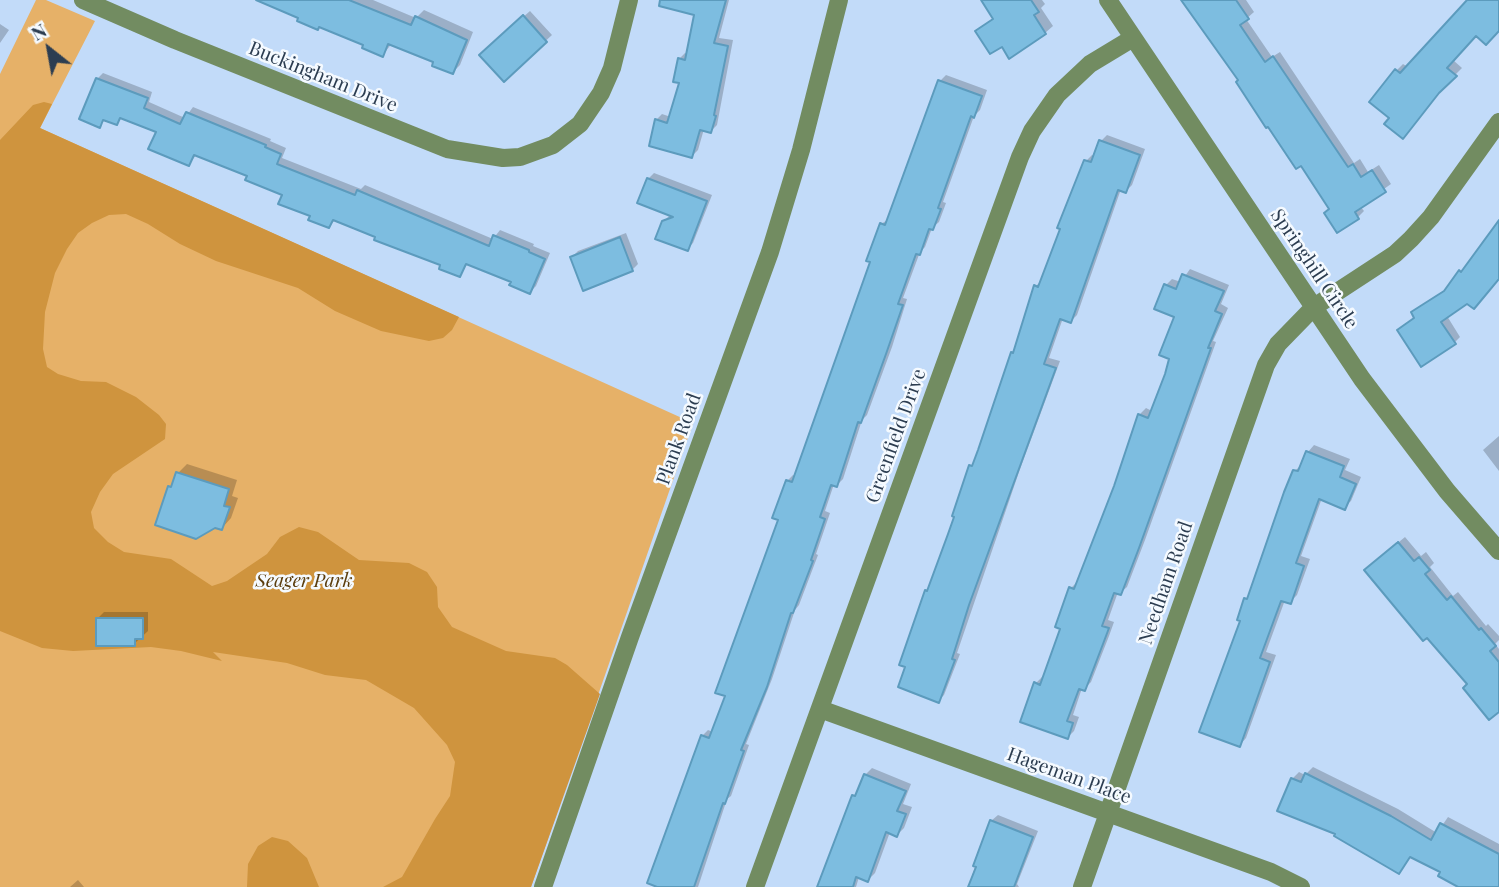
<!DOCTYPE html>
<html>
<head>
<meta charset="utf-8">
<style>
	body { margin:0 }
	#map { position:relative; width:1499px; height:887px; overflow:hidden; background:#c2dbf9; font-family:"Playfair Display",serif }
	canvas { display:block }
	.north { position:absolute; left:14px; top:14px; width:70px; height:70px; -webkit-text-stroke:5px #f5faff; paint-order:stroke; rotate:329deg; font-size:19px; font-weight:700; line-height:28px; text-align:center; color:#2c3d51 }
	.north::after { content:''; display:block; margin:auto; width:24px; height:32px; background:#2c3d51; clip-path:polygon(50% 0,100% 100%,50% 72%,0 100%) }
</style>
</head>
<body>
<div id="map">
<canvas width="1499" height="887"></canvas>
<div class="north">N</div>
</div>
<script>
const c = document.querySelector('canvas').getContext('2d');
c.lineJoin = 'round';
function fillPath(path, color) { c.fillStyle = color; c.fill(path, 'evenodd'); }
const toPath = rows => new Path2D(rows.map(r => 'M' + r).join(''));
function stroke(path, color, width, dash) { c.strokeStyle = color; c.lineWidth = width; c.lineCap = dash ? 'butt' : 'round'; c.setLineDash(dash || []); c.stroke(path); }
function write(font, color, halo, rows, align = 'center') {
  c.font = font + ' "Playfair Display",serif'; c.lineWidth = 5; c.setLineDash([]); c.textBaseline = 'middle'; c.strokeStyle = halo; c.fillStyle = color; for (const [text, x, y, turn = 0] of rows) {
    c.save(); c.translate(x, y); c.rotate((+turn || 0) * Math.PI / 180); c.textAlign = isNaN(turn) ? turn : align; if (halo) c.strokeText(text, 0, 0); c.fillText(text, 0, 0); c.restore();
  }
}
const green = toPath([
	[36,0,46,0,95,21,40,128,693,423,531,887,0,887,0,74]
]);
const forest = toPath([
	[44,102,52,104,40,128,459,317,452,330,443,338,429,341,381,331,335,311,298,288,216,261,180,244,148,224,126,214,109,215,92,223,78,233,67,249,55,273,45,312,43,349,47,367,58,374,81,381,106,382,136,397,159,415,166,424,165,439,113,474,100,492,91,512,94,528,108,542,124,552,171,559,212,586,227,581,267,554,280,537,299,527,318,532,359,560,409,563,427,572,437,587,438,607,452,627,506,651,555,658,567,665,600,694,531,887,383,887,402,877,435,819,450,796,455,762,447,745,414,708,366,680,325,675,287,663,213,652,222,661,181,651,151,647,73,651,42,648,0,631,0,140,33,105],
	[272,837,288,841,307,858,319,887,247,887,248,864,258,846]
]);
const shadow = toPath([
	[259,0,373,0,416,18,424,10,473,32,460,65,453,72,435,61,392,43,383,55,365,44],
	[694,0,729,0,719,38,733,40,717,125,711,131,704,129,698,150,692,156,656,120,662,114,671,117,681,81,679,59,685,53,688,54,696,14],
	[983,0,1042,0,1045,4,1041,8,1053,26,1045,33,1002,44,978,31,995,17],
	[1183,0,1246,0,1254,12,1246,19,1272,57,1280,52,1354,163,1360,159,1368,172,1379,165,1391,184,1360,206,1364,211,1358,217,1331,209,1302,163],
	[1469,0,1499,0,1499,29,1477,34,1453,60,1462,68,1445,85,1391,118,1397,70,1403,64,1408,67],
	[530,11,552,35,504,79,487,49],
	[0,24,9,30,0,43],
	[103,73,152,92,149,102,185,118,193,107,271,139,270,141,286,148,282,158,361,189,365,185,493,239,500,230,534,244,533,246,550,253,536,286,530,292,513,281,468,263,459,275,442,264,377,236,335,220,329,226,284,194,249,176,197,154,189,164,158,131,123,117,116,123,106,119,99,125,97,79],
	[946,75,987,90,980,110,974,116,943,202,946,203,939,222,932,228,925,247,920,252,903,298,907,299,892,347,867,415,862,420,843,479,837,485,834,484,825,511,830,513,816,554,818,555,799,605,795,610,772,679,746,744,749,745,731,796,727,799,698,887,658,887,702,736,708,730,713,732,727,695,780,519,787,481,793,475,796,476,872,261,881,224,889,219,940,81],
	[1107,135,1145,149,1132,185,1126,191,1121,189,1077,315,1071,321,1063,318,1049,358,1060,361,1019,472,957,653,960,654,944,695,938,701,926,591,931,587,971,466,975,462,1013,353,1016,350,1036,286,1042,280,1086,161,1092,155,1095,156,1101,141],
	[654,173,712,195,693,243,687,249,663,222,671,214,648,179],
	[1499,223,1499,278,1488,292,1447,316,1460,337,1454,343,1399,330,1416,317,1413,313,1419,307,1449,288],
	[626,233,638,264,632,270,572,257,578,251],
	[1190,269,1229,285,1221,304,1228,308,1213,341,1216,342,1145,540,1127,587,1120,593,1118,592,1108,620,1114,622,1109,636,1091,682,1084,689,1082,688,1073,715,1079,717,1074,731,1068,737,1036,683,1042,677,1045,678,1062,628,1071,588,1077,582,1115,487,1139,415,1146,408,1152,411,1171,358,1176,316,1166,285,1172,279,1181,282],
	[1499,436,1499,471,1483,450],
	[1314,445,1350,459,1345,470,1361,477,1351,501,1344,507,1322,498,1301,556,1310,559,1297,595,1290,602,1285,600,1266,652,1276,655,1246,738,1240,745,1243,620,1246,599,1250,595,1295,471,1302,464,1308,452],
	[187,464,237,480,232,496,238,498,231,518,222,528,170,487,175,483,178,473],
	[1405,537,1421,556,1426,552,1434,563,1430,567,1453,596,1458,592,1486,626,1488,624,1499,636,1499,640,1495,644,1499,649,1499,710,1469,684,1372,564],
	[104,612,148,612,148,631,134,644,98,618],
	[1313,767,1398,809,1437,833,1448,817,1499,844,1499,887,1472,887,1411,856,1399,872,1292,779,1299,772,1305,775],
	[872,768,911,784,903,804,912,807,904,828,897,835,890,832,875,873,868,880,859,877,856,887,819,887,854,796,859,790,865,775],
	[998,815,1038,831,1017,884,1019,887,968,887,991,821],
	[78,880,84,887,70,887]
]);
const building = toPath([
	[256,0,349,0,411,25,415,16,467,40,453,74,432,66,433,62,388,44,383,57,362,48,363,45,319,27,318,30,297,21,298,18,256,0],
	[660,0,726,0,714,43,728,46,714,115,716,116,711,133,700,130,692,158,649,146,655,119,667,123,679,83,673,82,678,58,685,60,694,15,659,6,660,0],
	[981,0,1031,0,1039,12,1034,15,1046,34,1009,59,1002,47,990,54,975,31,993,19,981,0],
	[1181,0,1236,0,1249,19,1240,25,1265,62,1273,56,1348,167,1353,164,1361,177,1372,170,1386,192,1355,212,1359,219,1337,233,1324,213,1329,209,1301,166,1296,169,1268,127,1266,128,1236,82,1238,80,1181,0],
	[1467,0,1499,0,1499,31,1486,45,1476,36,1447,68,1457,76,1439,93,1403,139,1384,124,1389,118,1369,102,1395,69,1400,73,1467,0],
	[523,15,547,42,504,82,479,55,523,15],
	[96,78,148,98,144,108,180,124,186,112,266,145,265,147,281,154,277,164,355,195,357,190,489,246,493,235,529,250,529,252,545,259,530,294,509,285,511,282,466,264,460,277,439,269,440,265,374,240,375,237,333,220,329,228,308,220,310,216,278,204,282,195,245,180,247,176,194,155,189,166,148,149,156,132,120,118,117,125,103,120,100,128,79,119,96,78],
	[938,80,982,96,974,118,971,116,938,208,941,209,933,230,929,229,920,255,916,254,898,304,903,305,886,354,861,423,858,422,837,487,831,485,820,517,825,519,811,560,813,561,793,613,791,613,767,687,741,750,744,751,725,804,723,803,694,887,657,887,647,883,701,735,709,738,725,696,715,693,778,520,772,518,786,480,792,482,870,262,866,261,880,223,885,225,938,80],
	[1099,140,1140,155,1126,193,1118,190,1071,323,1060,319,1044,364,1056,368,969,605,952,659,955,660,939,703,898,687,905,667,899,665,925,590,927,591,948,534,954,517,952,516,969,465,972,466,978,450,1011,352,1013,353,1034,285,1038,287,1060,229,1057,228,1084,160,1091,162,1099,140],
	[647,178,707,201,688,251,655,239,662,221,673,217,637,203,647,178],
	[1499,220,1499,279,1474,309,1467,304,1441,322,1456,344,1421,367,1397,330,1414,318,1411,312,1444,291,1459,270,1461,272,1499,220],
	[620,237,633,271,583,291,570,257,620,237],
	[1182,274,1224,291,1215,311,1222,314,1208,348,1211,348,1139,548,1121,595,1114,593,1102,626,1109,628,1103,644,1085,691,1079,689,1067,721,1073,723,1068,739,1020,722,1034,682,1040,685,1060,629,1055,627,1069,587,1074,589,1114,486,1138,414,1148,418,1165,374,1169,359,1159,355,1174,317,1154,309,1164,284,1176,289,1182,274],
	[1306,451,1344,466,1340,477,1356,484,1345,510,1319,499,1296,563,1304,566,1291,604,1281,601,1260,658,1270,662,1240,747,1199,732,1240,621,1237,620,1244,598,1247,599,1284,492,1293,470,1298,471,1306,451],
	[176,472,229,489,224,506,230,507,222,530,215,528,196,539,155,525,168,486,171,487,176,472],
	[1398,542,1414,561,1419,557,1430,570,1425,574,1447,600,1451,596,1479,630,1481,628,1496,646,1490,651,1499,662,1499,712,1489,720,1463,688,1467,684,1427,638,1423,641,1364,570,1398,542],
	[96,618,143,618,143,639,135,639,135,646,96,646,96,618],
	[1305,773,1391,816,1431,840,1440,823,1499,854,1499,887,1458,887,1438,876,1440,872,1410,857,1399,874,1334,836,1335,834,1277,811,1291,778,1301,782,1305,773],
	[864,774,906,791,897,811,906,814,897,837,886,832,868,882,856,877,853,887,817,887,852,795,855,796,864,774],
	[990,820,1033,837,1014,887,968,887,976,867,973,866,990,820]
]);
const minor = toPath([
	[83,0,175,40,447,149,503,158,520,157,553,145,580,124,601,93,612,68,629,0],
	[1108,0,1362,379,1447,491,1499,551],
	[820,709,1271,872,1301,887],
	[543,887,630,637,770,252,801,150,839,0],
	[755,887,1020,157,1032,131,1057,95,1090,64,1133,38],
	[1082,887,1266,365,1278,344,1314,307,1395,254,1411,239,1431,217,1499,122]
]);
const streetNames = [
	["Buckingham Drive",323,77,22],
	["Springhill Circle",1314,269,56],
	["Greenfield Drive",896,436,-70],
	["Plank Road",679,439,-70],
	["Needham Road",1166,583,-71],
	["Hageman Place",1069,776,20]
];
const parkNames = [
	["Seager Park",304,581]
];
fillPath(green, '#e6b168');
fillPath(forest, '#cf943e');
fillPath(shadow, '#0003');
fillPath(building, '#7dbde0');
stroke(building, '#5c9bbd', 2);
stroke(minor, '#728c61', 18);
write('19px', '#2c3d51', '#f5faff', streetNames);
write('italic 19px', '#5b3d0d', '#f5faff', parkNames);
</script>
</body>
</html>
